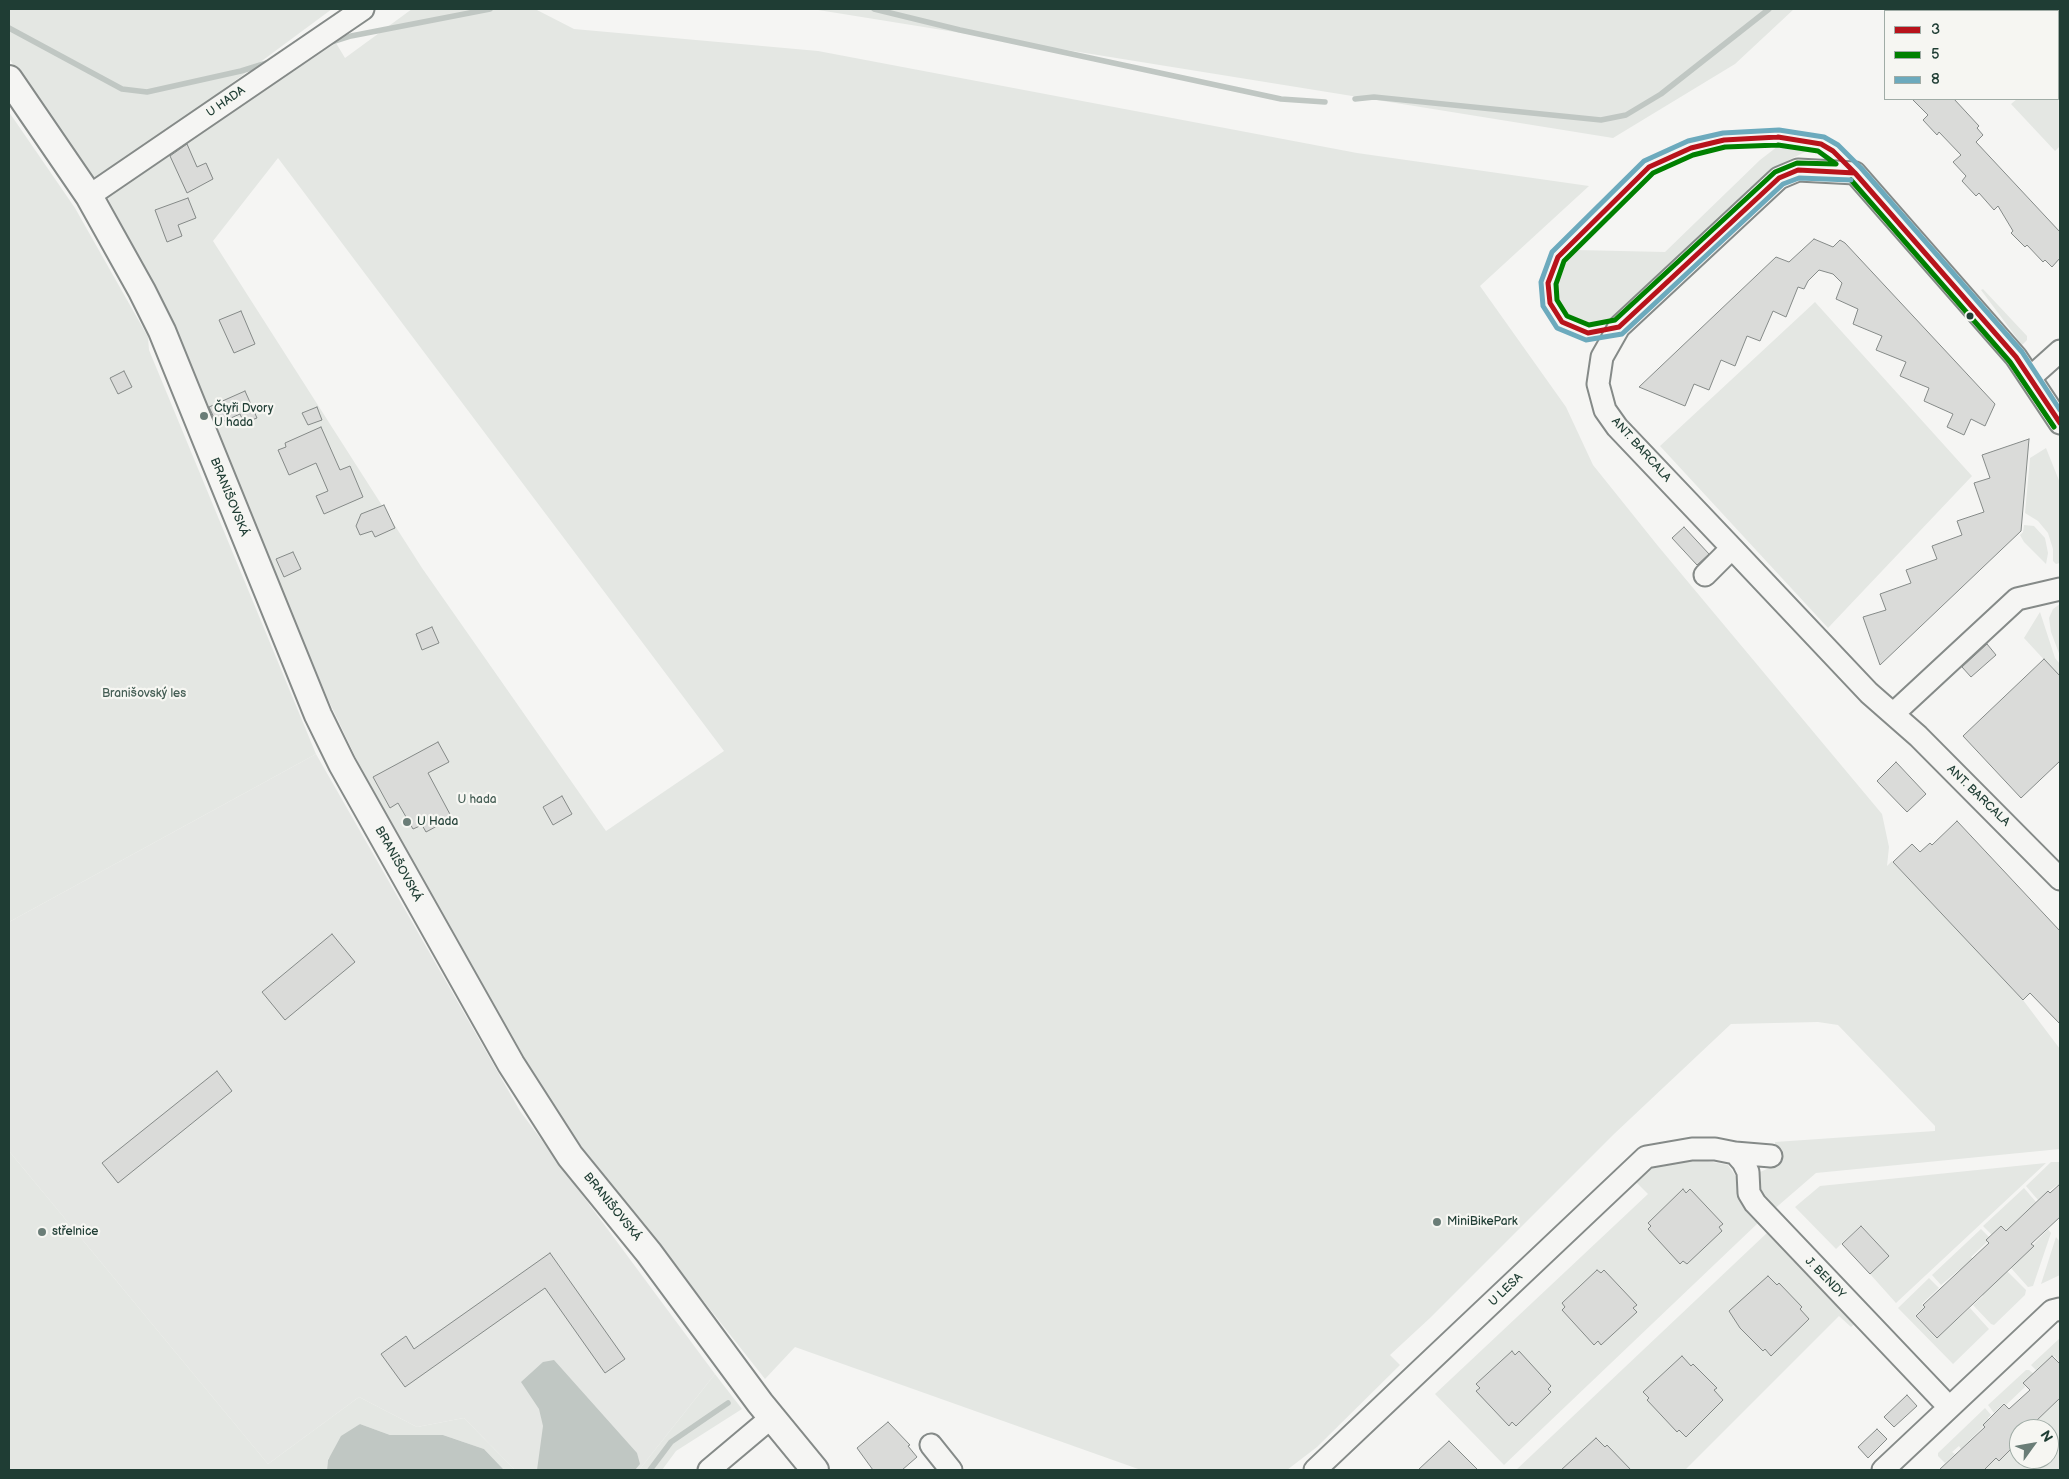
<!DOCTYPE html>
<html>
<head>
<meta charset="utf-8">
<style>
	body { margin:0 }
	#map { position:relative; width:2069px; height:1479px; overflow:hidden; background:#f5f5f3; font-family:"Balsamiq Sans",sans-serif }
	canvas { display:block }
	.frame { position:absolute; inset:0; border:10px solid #1f3d34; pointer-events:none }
	.legend { position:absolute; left:1884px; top:10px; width:175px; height:90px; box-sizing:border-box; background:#f6f6f2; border:1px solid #a0aca6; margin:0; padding:6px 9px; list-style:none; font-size:15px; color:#1f3d34 }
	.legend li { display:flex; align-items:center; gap:10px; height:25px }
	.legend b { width:25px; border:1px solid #a0aca6 }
	.north { position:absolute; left:2009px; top:1419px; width:50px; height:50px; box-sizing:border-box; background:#f6f6f2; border:1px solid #a0aca6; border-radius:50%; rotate:58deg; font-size:14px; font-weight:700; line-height:20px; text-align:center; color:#1f3d34 }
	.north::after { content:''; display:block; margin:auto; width:18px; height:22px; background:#6a7d77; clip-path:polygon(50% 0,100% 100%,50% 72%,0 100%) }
</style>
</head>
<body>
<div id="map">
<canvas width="2069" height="1479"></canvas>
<div class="frame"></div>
<ul class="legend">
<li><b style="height:6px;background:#b8131b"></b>3</li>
<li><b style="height:6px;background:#008000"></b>5</li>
<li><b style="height:6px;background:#6caabd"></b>8</li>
</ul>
<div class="north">N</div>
</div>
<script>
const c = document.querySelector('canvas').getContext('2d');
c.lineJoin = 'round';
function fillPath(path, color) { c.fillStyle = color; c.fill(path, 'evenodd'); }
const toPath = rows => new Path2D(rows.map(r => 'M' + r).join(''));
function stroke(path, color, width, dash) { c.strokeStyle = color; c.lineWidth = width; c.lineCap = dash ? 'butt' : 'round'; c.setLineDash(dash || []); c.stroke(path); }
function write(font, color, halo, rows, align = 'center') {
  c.font = font + ' "Balsamiq Sans",sans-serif'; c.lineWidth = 4.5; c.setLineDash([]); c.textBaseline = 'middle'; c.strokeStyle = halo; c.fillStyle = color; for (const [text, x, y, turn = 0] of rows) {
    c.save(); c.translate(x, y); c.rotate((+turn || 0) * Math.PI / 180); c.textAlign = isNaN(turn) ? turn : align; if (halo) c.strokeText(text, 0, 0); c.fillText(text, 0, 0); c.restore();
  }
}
const built = toPath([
	[316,754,520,1111,715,1374,639,1470,515,1470,464,1418,417,1427,359,1397,268,1464,9,1151,9,922]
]);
const green = toPath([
	[9,9,332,9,90,188,9,58],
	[412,9,535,9,574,29,818,51,1357,153,1589,186,1480,286,1566,407,1593,465,1658,546,1882,814,1889,847,1887,866,1892,861,2023,1000,2060,1049,2060,1149,1816,1173,1772,1211,1758,1193,1760,1172,1774,1166,1775,1142,1935,1131,1935,1126,1838,1025,1818,1022,1731,1024,1614,1134,1430,1318,1390,1355,1400,1365,1317,1447,1287,1470,1141,1470,795,1347,765,1379,563,1123,443,920,365,777,326,695,162,300,106,195,336,43,345,58],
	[278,158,724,751,606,831,422,568,213,241],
	[812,9,1794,9,1735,64,1613,138],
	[2058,92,2060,95,2060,146,2055,151,2011,104,2017,99,2058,99],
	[9,112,75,208,148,337,149,350,316,754,9,922],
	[1782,143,1818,149,1805,152,1771,169,1611,319,1590,323,1566,313,1555,291,1561,269,1576,250,1665,252,1760,160],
	[1983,289,2027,336,2027,340,2022,345,1981,290],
	[1815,302,1972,476,1828,628,1660,446],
	[2046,448,2060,483,2060,563,2056,564,2053,561,2053,549,2048,533,2038,521,2025,513,2030,458],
	[2024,525,2034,526,2045,538,2048,553,2046,564,2024,542,2020,535,2023,532],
	[2060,604,2060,656,2051,632,2049,618,2053,609],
	[2040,612,2055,658,2060,664,2060,677,2024,638],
	[9,1151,268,1464,359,1397,417,1427,464,1418,515,1470,504,1470,484,1449,443,1435,390,1435,360,1424,328,1459,327,1470,9,1470],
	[1659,1159,1697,1159,1728,1165,1737,1178,1743,1204,1758,1223,1504,1465,1435,1394,1648,1194,1631,1177],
	[2051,1162,2060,1162,2060,1188,2057,1185,2038,1200,2026,1186],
	[2046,1163,1896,1303,1870,1274,1889,1256,1861,1225,1836,1249,1795,1207,1820,1186],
	[2024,1188,2036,1202,2006,1231,2001,1226,1992,1235,1983,1226],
	[1981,1229,1989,1237,1987,1242,1971,1257,1975,1260,1961,1272,1959,1270,1941,1285,1932,1275],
	[2048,1229,2051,1233,2033,1286,2028,1287,2011,1268],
	[1769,1231,1858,1321,1851,1327,1839,1316,1685,1470,1516,1470],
	[2056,1237,2060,1242,2060,1275,2041,1284],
	[2007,1271,2026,1290,2025,1295,1994,1325,1991,1324,1973,1305,1983,1296,1980,1293],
	[1929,1278,1939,1288,1922,1304,1924,1307,1915,1316,1936,1338,1970,1308,1989,1329,1953,1364,1898,1308],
	[2060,1338,2060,1363,2054,1356,2038,1372,2031,1365],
	[2026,1370,2029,1370,2034,1374,2024,1384,2025,1387,2006,1405,2004,1403,1994,1413,1988,1405],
	[715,1374,742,1409,676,1451,662,1470,639,1470],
	[2060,1398,2060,1470,1984,1470,1996,1458,1999,1460,2019,1441,2019,1459,2049,1459,2049,1429,2031,1429,2037,1423,2036,1421],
	[1985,1408,1991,1415,1988,1418,1990,1420,1961,1449,1959,1446,1952,1452,1955,1454,1945,1463,1938,1456,1938,1453]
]);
const water = toPath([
	[554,1360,637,1453,640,1464,635,1470,537,1470,543,1426,539,1409,521,1382,543,1362],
	[360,1424,390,1435,443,1435,484,1449,504,1470,327,1470,328,1460,341,1436]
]);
const stream = toPath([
	[874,9,960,30,1281,99,1325,102],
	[9,28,122,89,147,92,241,71,270,62],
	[329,43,351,36,490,9],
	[1355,99,1374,97,1601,120,1626,115,1661,94,1769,9],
	[650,1470,671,1442,728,1403]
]);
const building = toPath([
	[1912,99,1954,99,1979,126,1977,128,1983,135,1976,142,2060,232,2060,258,2052,267,2045,260,2043,262,2027,245,2025,247,2011,233,2013,231,1998,206,1994,210,1979,193,1976,196,1962,181,1966,176,1953,162,1961,155,1939,132,1937,135,1923,120,1928,115,1912,99],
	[187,144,197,167,206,163,213,179,187,193,170,156,187,144],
	[188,198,196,218,178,225,182,236,167,242,155,210,188,198],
	[1814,239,1833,247,1840,240,1845,243,1995,404,1985,426,1971,419,1964,435,1947,427,1953,414,1924,401,1929,388,1900,376,1906,362,1876,350,1882,336,1853,324,1858,309,1836,299,1842,283,1833,274,1819,270,1808,281,1804,289,1798,287,1786,317,1773,311,1760,341,1747,336,1735,366,1721,360,1709,390,1694,384,1685,406,1639,387,1776,257,1789,262,1814,239],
	[241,311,255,344,234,353,219,320,241,311],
	[124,371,132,387,118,394,110,378,124,371],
	[245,391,257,418,244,423,240,414,217,424,209,407,245,391],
	[317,407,322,420,308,425,302,413,317,407],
	[321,427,340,470,350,466,363,497,324,514,316,496,328,491,316,463,289,475,278,450,286,447,285,443,321,427],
	[2029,439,2021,531,1880,665,1863,617,1886,610,1880,594,1911,583,1906,570,1937,559,1932,546,1962,535,1957,521,1984,512,1974,483,1990,478,1982,455,2029,439],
	[384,505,395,528,375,537,372,531,360,535,356,526,361,514,384,505],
	[1684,527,1709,554,1697,565,1672,538,1684,527],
	[293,552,301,569,284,577,276,559,293,552],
	[432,627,439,643,422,650,416,634,432,627],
	[1987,644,1996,655,1971,677,1962,667,1987,644],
	[2044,659,2060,676,2060,761,2021,798,1963,736,2044,659],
	[438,742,449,762,428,773,452,818,426,832,422,825,413,829,398,803,390,808,373,777,438,742],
	[1896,762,1926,794,1907,812,1877,781,1896,762],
	[562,796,572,814,553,825,543,807,562,796],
	[1957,821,2060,931,2060,1024,2030,993,2023,1000,1893,862,1912,844,1920,852,1930,843,1932,845,1957,821],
	[332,934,355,962,285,1020,262,992,332,934],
	[217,1071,232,1091,118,1183,102,1163,217,1071],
	[2060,1184,2060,1217,2031,1244,2034,1246,1937,1338,1916,1316,1925,1307,1923,1305,1989,1243,1986,1240,2001,1226,2006,1231,2048,1191,2050,1193,2060,1184],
	[1683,1189,1686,1193,1690,1189,1723,1224,1719,1227,1722,1231,1687,1264,1683,1261,1680,1264,1648,1229,1651,1226,1648,1223,1683,1189],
	[1861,1226,1889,1256,1870,1274,1842,1244,1861,1226],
	[550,1253,625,1359,605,1373,545,1288,405,1387,381,1354,406,1336,414,1349,550,1253],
	[1597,1270,1601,1273,1604,1270,1637,1305,1633,1308,1637,1312,1601,1345,1598,1341,1594,1345,1562,1310,1565,1307,1562,1303,1597,1270],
	[1768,1276,1777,1285,1779,1283,1802,1307,1800,1309,1809,1319,1771,1356,1765,1349,1763,1351,1740,1328,1729,1311,1768,1276],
	[1512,1351,1515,1355,1519,1351,1551,1386,1548,1389,1551,1392,1516,1426,1512,1422,1509,1426,1476,1391,1480,1388,1476,1384,1512,1351],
	[1682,1356,1691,1366,1693,1364,1717,1388,1714,1390,1723,1400,1686,1437,1679,1430,1677,1432,1647,1400,1649,1398,1643,1392,1682,1356],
	[2052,1356,2060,1364,2060,1398,2035,1422,2041,1429,2019,1429,2019,1441,1999,1461,1996,1458,1984,1470,1939,1470,1985,1427,1983,1425,2004,1404,2009,1409,2030,1390,2023,1383,2052,1356],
	[1907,1395,1917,1406,1894,1427,1884,1417,1907,1395],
	[888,1422,910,1445,908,1446,917,1457,902,1470,873,1470,857,1448,888,1422],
	[1877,1429,1887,1439,1868,1458,1858,1447,1877,1429],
	[1596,1438,1605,1447,1607,1445,1631,1470,1561,1470,1596,1438],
	[1449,1441,1478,1470,1418,1470,1449,1441]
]);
const minor = toPath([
	[2029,9,2031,11],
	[2000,11,2003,9],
	[2058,39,2060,41],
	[2058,59,2060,59],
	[89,196,363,9],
	[2031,377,2060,351],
	[1732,548,1617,427,1605,410,1598,384,1602,357,1619,327,1779,178,1798,170,1855,173,2016,357,2060,423],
	[1705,575,1732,548,1869,693,1918,736,2060,879],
	[1893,714,2017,599,2060,589],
	[1735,1153,1771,1156],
	[931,1445,951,1470],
	[709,1470,772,1417],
	[1315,1470,1646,1157,1692,1149,1715,1149,1735,1153,1743,1162,1748,1172,1749,1193,1755,1203,1949,1407],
	[1883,1470,2052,1311,2060,1309]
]);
const tertiary = toPath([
	[9,79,89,196,142,291,162,331,318,715,342,764,511,1064,570,1156,649,1253,760,1403,815,1470]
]);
const bus1 = toPath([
	[1778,137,1821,144,1833,151,1855,173,1798,170,1779,178,1619,327,1588,333,1562,322,1550,303,1548,283,1558,257,1649,167,1691,148,1724,140,1778,137],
	[1855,173,2016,357,2060,423]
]);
const bus2 = toPath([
	[1778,145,1818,151,1836,164,1797,163,1775,172,1615,320,1589,325,1567,316,1557,300,1556,284,1564,261,1653,173,1693,155,1725,147,1778,145],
	[1851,180,2010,362,2054,427]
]);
const bus3 = toPath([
	[1861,168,2022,352,2060,410],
	[1851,180,1799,178,1783,184,1622,334,1586,340,1557,328,1543,306,1541,282,1552,252,1644,161,1688,141,1723,133,1779,130,1824,137,1838,145,1861,168]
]);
const markers = [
	[1970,316,4.5,"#1f3d34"],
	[204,416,5,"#6a7d77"],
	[407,822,5,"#6a7d77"],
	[1437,1222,5,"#6a7d77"],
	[42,1232,5,"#6a7d77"]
];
const streetNames = [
	["U HADA",226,102,-35],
	["ANT. BARCALA",1641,450,48],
	["BRANIŠOVSKÁ",229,497,68],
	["ANT. BARCALA",1978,796,44],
	["BRANIŠOVSKÁ",398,864,61],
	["BRANIŠOVSKÁ",612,1207,51],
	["J. BENDY",1825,1278,46],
	["U LESA",1506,1290,-44]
];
const poiNames = [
	["Čtyři Dvory",214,409],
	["U hada",214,423],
	["U Hada",417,822],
	["MiniBikePark",1447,1222],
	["střelnice",52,1232]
];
const parkNames = [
	["Branišovský les",144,694],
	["U hada",477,800]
];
fillPath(built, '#e5e7e4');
fillPath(green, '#e4e7e3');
fillPath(water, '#c0c7c3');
stroke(stream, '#c0c7c3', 5.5);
fillPath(building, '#dadbd9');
stroke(building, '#858a88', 1);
stroke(minor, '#858a88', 25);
stroke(tertiary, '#858a88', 30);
stroke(minor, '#f5f5f3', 21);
stroke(tertiary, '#f5f5f3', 26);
stroke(bus1, '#b8131b', 5);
stroke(bus2, '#008000', 5);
stroke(bus3, '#6caabd', 5);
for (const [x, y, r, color] of markers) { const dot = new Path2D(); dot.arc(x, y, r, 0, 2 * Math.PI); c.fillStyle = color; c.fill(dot); stroke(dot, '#f6f6f2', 2); }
write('12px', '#1f3d34', '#f6f6f2', streetNames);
write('12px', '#1f3d34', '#f6f6f2', poiNames, 'left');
write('12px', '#445d54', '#f6f6f2', parkNames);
</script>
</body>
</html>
